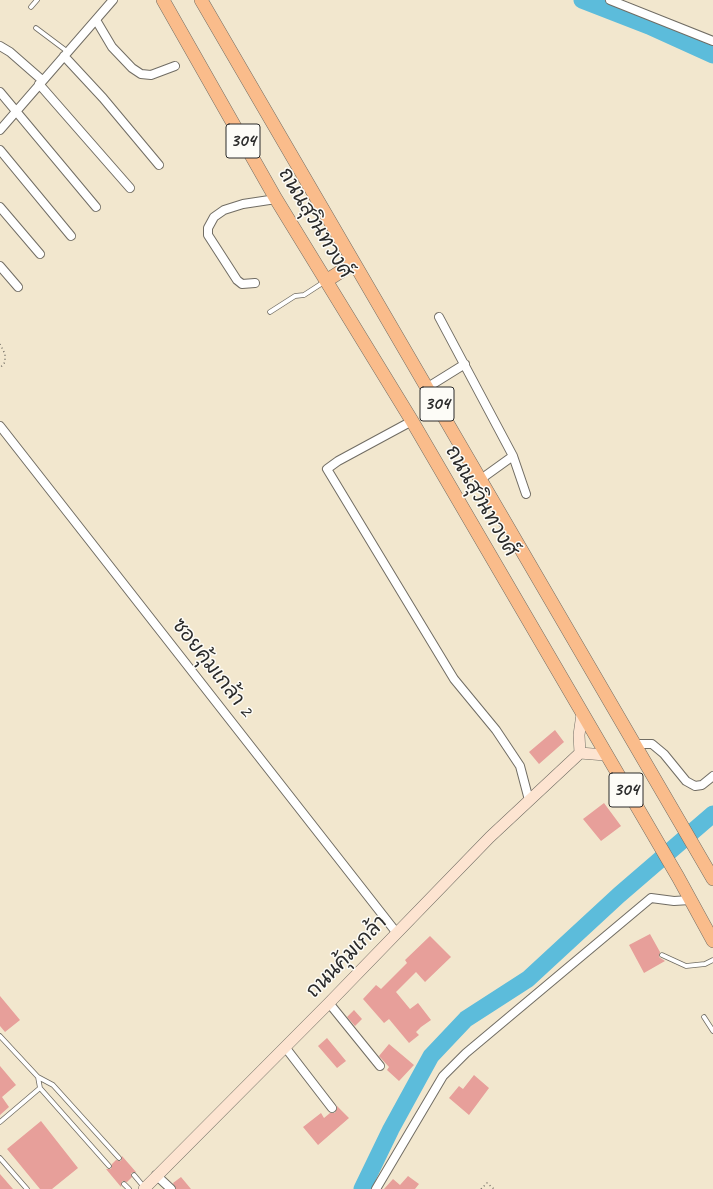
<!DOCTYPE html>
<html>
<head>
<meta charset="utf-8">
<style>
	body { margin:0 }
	canvas { display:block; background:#f2e7ce }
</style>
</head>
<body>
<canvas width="713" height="1189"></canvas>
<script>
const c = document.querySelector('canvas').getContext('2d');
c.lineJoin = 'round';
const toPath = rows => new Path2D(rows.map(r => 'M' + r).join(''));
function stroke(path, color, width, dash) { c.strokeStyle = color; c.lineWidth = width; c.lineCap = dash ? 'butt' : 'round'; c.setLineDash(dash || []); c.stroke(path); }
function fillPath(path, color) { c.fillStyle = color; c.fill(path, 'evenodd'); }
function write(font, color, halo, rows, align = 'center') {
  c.font = font + ' Caveat,"Playpen Sans Thai",sans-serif'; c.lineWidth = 3; c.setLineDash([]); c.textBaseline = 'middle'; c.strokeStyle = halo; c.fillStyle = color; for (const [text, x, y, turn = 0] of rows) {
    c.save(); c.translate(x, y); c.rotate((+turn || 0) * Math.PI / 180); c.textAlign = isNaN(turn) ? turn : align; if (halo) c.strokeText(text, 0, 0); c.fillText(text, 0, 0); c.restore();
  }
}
const river = toPath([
	[582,0,649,26,713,55],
	[362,1189,391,1129,431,1056,466,1019,528,979,619,895,713,814]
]);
const building = toPath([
	[555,730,564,742,539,764,529,752],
	[604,803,621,826,601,841,583,819],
	[650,934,660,952,659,957,665,961,644,973,629,945],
	[430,936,451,957,425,982,416,972,396,992,410,1009,418,1003,431,1020,421,1027,416,1032,419,1035,409,1043,389,1019,384,1023,363,999,376,985,381,989,407,963,405,960],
	[0,996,20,1020,5,1032,0,1026],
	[354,1010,362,1019,355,1026,347,1017],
	[327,1038,346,1061,337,1068,318,1046],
	[389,1044,414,1065,399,1081,387,1070,389,1067,379,1056],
	[0,1066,16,1085,2,1097,9,1107,0,1115],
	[474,1075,489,1088,469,1115,449,1098,459,1086,463,1089],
	[337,1106,349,1118,318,1145,303,1127,321,1113,324,1118,330,1113,335,1113],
	[41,1121,78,1168,52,1189,40,1189,7,1149],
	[122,1156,136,1172,131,1173,132,1177,127,1182,122,1181,121,1187,106,1169,111,1169,112,1164,116,1160,121,1161],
	[0,1174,13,1189,0,1189],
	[408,1176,419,1184,415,1189,384,1189,393,1179,400,1185],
	[181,1177,191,1189,176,1189,173,1183]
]);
const path = toPath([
	[0,344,5,354,5,362,0,368],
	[481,1189,487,1183,494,1189]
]);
const service = toPath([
	[31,7,37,0],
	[36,28,68,52],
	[270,312,295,296,304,295,324,282],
	[662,955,686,966,705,964,713,960],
	[704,1017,713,1031],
	[0,1036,38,1077],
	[0,1122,40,1088],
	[0,1158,27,1189],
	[109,1166,40,1088,38,1077,53,1085,119,1158],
	[134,1175,144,1187],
	[124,1184,129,1189]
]);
const minor = toPath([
	[610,0,713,41],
	[96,20,112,47,132,68,141,74,151,75,175,66],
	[0,46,10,52,42,80],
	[64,56,103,98,159,165],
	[39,84,130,188],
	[0,92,96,207],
	[0,130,113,0],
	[0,150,71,236],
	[0,207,40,254],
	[0,266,18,287],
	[255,283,242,284,237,280,208,235,208,228,214,217,224,210,243,204,276,199],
	[439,317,513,456,526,494],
	[428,387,465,364],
	[412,421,338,461,327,469,454,679,496,730,520,766,529,800],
	[0,426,396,932],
	[481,479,513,456],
	[633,744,652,744,664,754,686,781,695,786,702,785,713,776],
	[329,1003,380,1066],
	[285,1047,332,1108],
	[156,1175,171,1189],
	[376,1189,443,1076,466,1053,651,898,674,901,690,900]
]);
const secondary = toPath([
	[580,753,579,735,582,714],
	[144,1189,329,1003,490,837,580,753,605,755]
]);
const trunk = toPath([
	[163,0,276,199,412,421,678,877,713,941],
	[201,0,713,879],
	[326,281,354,263]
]);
const shields = [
	[243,141,34],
	[437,404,34],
	[626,790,34]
];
const shieldNames = [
	["304",243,141],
	["304",437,404],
	["304",626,790]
];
const streetNames = [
	["ถนนสุวินทวงศ์",315,223,59],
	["ถนนสุวินทวงศ์",481,501,60],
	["ซอยคุ้มเกล้า 2",212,668,52],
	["ถนนคุ้มเกล้า",347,957,-46]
];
stroke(river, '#5cbcdb', 17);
fillPath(building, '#e79f9a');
stroke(service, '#716d64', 5.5);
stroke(minor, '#716d64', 10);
stroke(secondary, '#716d64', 12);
stroke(trunk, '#716d64', 14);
stroke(path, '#716d64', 1.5, [1, 3]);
stroke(service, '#fff', 4);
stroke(minor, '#fff', 8);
stroke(secondary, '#fde4d1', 11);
stroke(trunk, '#fabc8b', 13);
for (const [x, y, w] of shields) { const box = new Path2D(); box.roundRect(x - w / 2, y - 17, w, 34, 3); c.fillStyle = '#fdfcf7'; c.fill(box); stroke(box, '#2b2b2b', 1); }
write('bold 19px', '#2b2b2b', null, shieldNames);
write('20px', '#2b2b2b', '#fdfcf7', streetNames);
</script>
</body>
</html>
